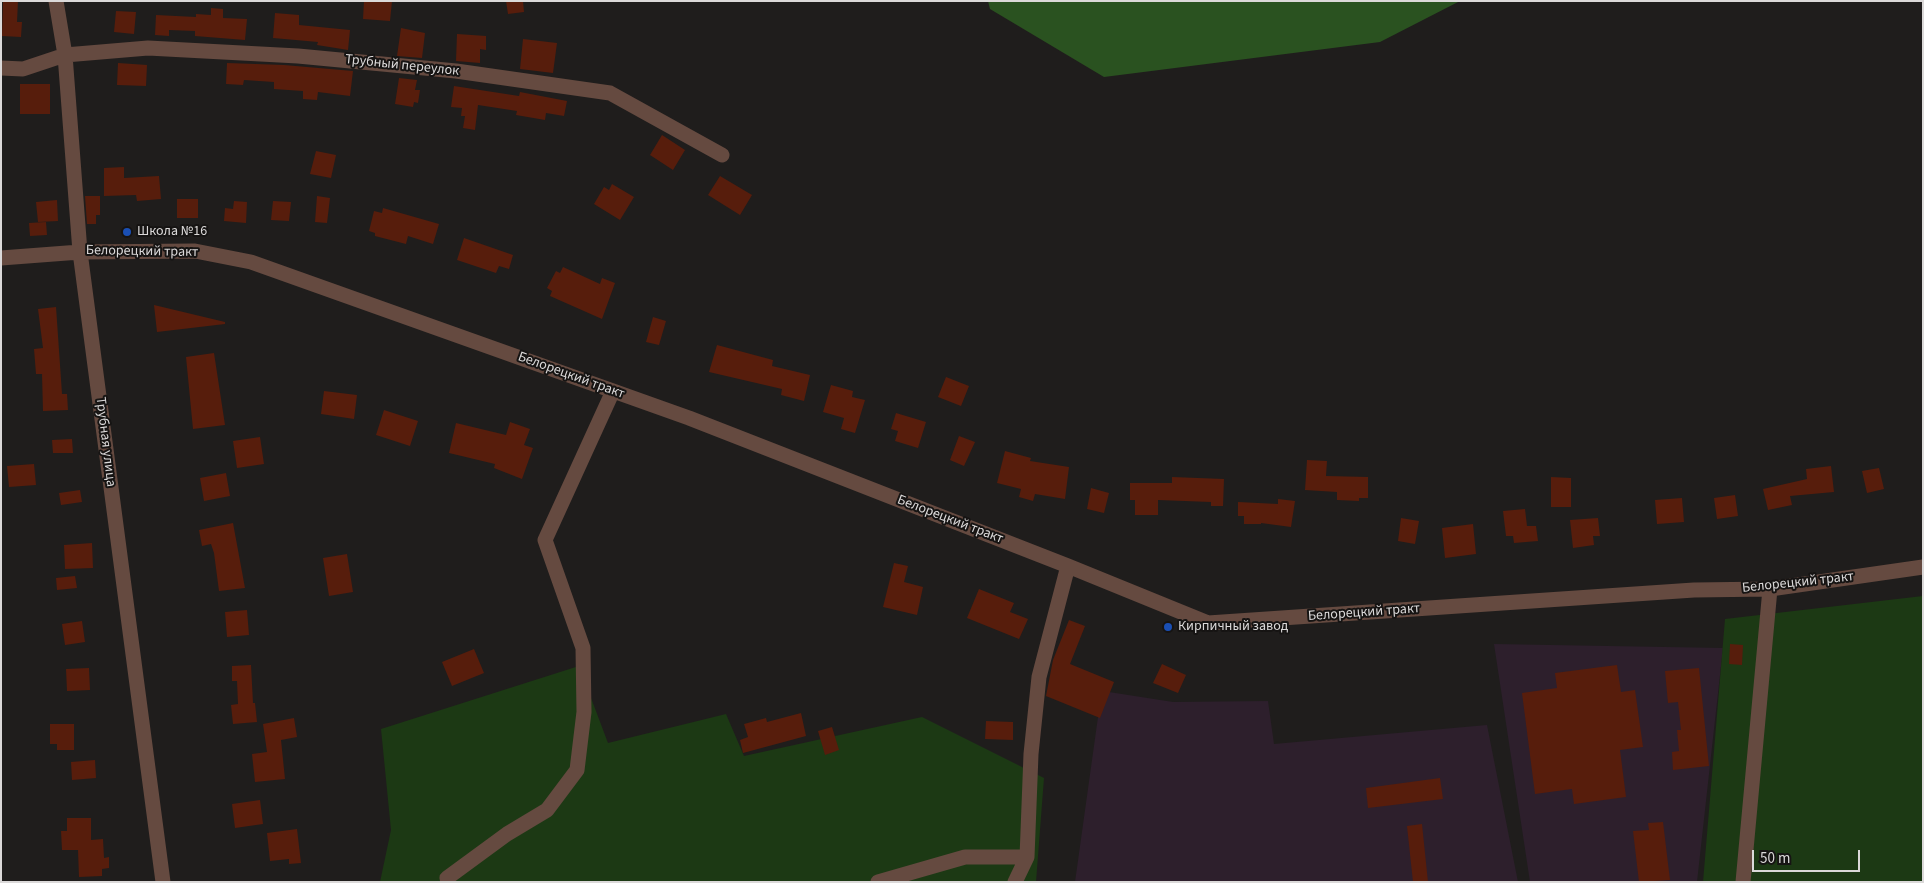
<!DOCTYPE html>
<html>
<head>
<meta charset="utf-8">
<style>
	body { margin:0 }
	#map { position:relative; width:1924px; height:883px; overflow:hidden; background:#1f1d1c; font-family:"Source Sans 3",sans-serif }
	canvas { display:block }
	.frame { position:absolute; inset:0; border:2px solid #dbd9d9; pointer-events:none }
	.scale { position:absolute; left:1752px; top:850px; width:108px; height:22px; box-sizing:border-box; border:2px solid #dbd9d9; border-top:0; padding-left:6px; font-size:15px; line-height:18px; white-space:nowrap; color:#dbd9d9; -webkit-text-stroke:4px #161413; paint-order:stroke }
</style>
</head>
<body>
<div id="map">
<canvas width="1924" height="883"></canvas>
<div class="frame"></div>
<div class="scale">50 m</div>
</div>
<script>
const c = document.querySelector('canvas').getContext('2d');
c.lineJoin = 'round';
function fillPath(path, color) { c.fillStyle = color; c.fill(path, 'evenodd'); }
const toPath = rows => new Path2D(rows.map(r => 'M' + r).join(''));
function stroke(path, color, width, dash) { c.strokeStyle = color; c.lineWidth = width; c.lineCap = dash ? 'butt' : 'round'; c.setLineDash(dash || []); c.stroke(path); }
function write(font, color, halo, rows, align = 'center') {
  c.font = font + ' "Source Sans 3",sans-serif'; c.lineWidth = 4; c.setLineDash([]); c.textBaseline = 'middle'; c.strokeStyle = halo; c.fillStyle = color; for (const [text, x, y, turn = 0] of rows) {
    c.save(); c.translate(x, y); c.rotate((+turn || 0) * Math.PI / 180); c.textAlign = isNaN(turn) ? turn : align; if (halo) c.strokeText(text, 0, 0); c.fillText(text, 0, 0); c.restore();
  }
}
const industrial = toPath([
	[1494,644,1723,648,1697,882,1530,882],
	[1109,692,1173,702,1268,701,1274,744,1487,725,1518,882,1075,882,1098,717]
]);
const green = toPath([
	[1923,596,1923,882,1703,882,1725,619],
	[579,666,608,743,726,714,744,756,922,717,1044,778,1036,882,380,882,391,830,381,729]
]);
const forest = toPath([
	[988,1,1460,1,1380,42,1104,77,990,9]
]);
const building = toPath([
	[3,1,18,1,17,22,22,22,21,37,2,36],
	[364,1,392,1,390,21,363,19],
	[506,1,523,1,524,12,508,14],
	[211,8,223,9,223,18,247,19,245,40,195,36,195,31,169,30,169,36,155,35,156,15,196,17,196,14,211,15],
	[116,11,136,12,134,34,114,32],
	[275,13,299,15,299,25,350,30,348,50,317,45,318,42,273,38],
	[401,28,425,33,422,58,397,56],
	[457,34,486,36,486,50,480,49,480,63,456,61],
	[523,39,557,43,553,73,520,69],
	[118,63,147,65,146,86,117,85],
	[227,63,284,65,353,71,350,96,318,92,317,100,303,99,303,91,274,89,274,82,244,80,243,85,226,84],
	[399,78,417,80,415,90,420,90,418,103,414,102,413,107,395,104],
	[20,84,50,84,50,114,20,114],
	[454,86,519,96,520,92,567,101,564,116,546,113,545,120,516,115,517,111,478,105,475,130,463,128,465,116,461,116,462,108,451,107],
	[662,135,685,150,673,170,650,155],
	[316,151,336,155,331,178,310,174],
	[124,167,124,178,159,176,161,199,137,201,136,195,104,196,104,168],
	[720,176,752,195,740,215,708,195],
	[612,184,634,197,620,220,594,204,604,187,609,190],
	[85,196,100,196,100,215,96,215,96,224,87,224],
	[317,196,330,198,327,223,315,222],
	[177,199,198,199,198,218,177,218],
	[57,200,58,221,38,222,36,202],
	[234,201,247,202,246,223,224,221,225,208,233,209],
	[273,201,291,202,289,221,271,220],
	[383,208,439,224,433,244,408,236,406,244,375,236,375,233,369,231,374,211,382,213],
	[46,222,47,235,30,236,29,223],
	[464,238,513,255,509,269,499,266,496,273,457,260],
	[563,267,600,284,602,278,615,283,602,319,550,296,552,291,547,288,556,271,560,273],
	[154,305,225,322,225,324,157,332],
	[56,307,62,394,67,394,68,410,43,411,42,374,36,374,34,349,43,348,38,309],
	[653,317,666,321,659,345,646,342],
	[717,345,773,360,772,366,810,375,804,401,781,395,782,389,709,372],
	[214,353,225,425,193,429,186,357],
	[946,377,969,386,961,406,938,397],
	[831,385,853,391,852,397,865,400,855,433,841,429,844,418,823,412],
	[324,391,357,395,354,419,321,414],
	[384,410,418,421,410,446,376,435],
	[896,413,926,422,918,448,895,441,898,431,891,429],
	[510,422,530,429,524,445,533,448,522,479,494,468,495,464,449,453,456,423,506,435],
	[959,436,975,442,964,466,950,460],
	[260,437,264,464,237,468,233,441],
	[72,439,73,453,53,453,52,440],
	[1005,451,1031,458,1030,461,1069,467,1065,499,1035,494,1033,501,1019,497,1021,489,997,483],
	[1307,460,1327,461,1326,476,1368,477,1368,498,1359,498,1359,501,1337,500,1337,492,1305,490],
	[34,464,36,485,9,487,7,466],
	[1831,466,1834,492,1790,496,1792,505,1768,510,1763,489,1807,479,1806,469],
	[1879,468,1884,489,1867,493,1862,471],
	[226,473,230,496,204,501,200,478],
	[1172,477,1224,479,1223,506,1211,506,1211,502,1158,500,1158,515,1135,515,1135,500,1130,500,1130,483,1172,483],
	[1551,477,1571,478,1571,507,1551,507],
	[1091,488,1109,493,1104,513,1087,509],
	[80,490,82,502,61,505,59,493],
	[1735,495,1738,516,1717,519,1714,498],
	[1682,498,1684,522,1657,524,1655,500],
	[1278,499,1295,501,1291,527,1261,523,1261,524,1244,524,1244,516,1238,516,1238,502,1278,504],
	[1525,509,1527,526,1536,526,1538,541,1514,543,1513,536,1506,536,1503,511],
	[1401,518,1419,521,1415,544,1398,541],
	[1598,518,1600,536,1593,536,1594,545,1573,548,1570,520],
	[233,523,245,588,219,591,214,553,211,544,202,546,199,530],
	[1473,524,1476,554,1445,558,1442,528],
	[92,543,93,568,65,569,64,545],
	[347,554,353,592,329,596,323,558],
	[894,563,908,566,904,582,923,587,917,615,883,607],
	[75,576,77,588,57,590,56,578],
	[979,589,1014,603,1010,612,1028,619,1019,639,967,618],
	[247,610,249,635,227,637,225,612],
	[1069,620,1085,626,1070,664,1114,682,1100,718,1046,696,1053,660],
	[82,621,85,642,65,645,62,624],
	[1730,644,1743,645,1742,665,1729,664],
	[474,649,484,673,452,686,442,662],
	[1162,664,1186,675,1178,693,1153,683],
	[251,665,253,703,255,703,257,722,233,724,231,705,238,704,237,681,232,681,232,666],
	[1617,665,1621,692,1635,690,1643,747,1620,750,1626,797,1574,804,1572,789,1535,794,1522,693,1557,688,1555,673],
	[89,668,90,690,67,691,66,669],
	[1699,668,1709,766,1673,770,1672,752,1679,751,1677,730,1681,730,1678,702,1668,703,1665,671],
	[801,713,806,736,743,753,740,740,748,737,744,724,766,718,767,722],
	[294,718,297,737,281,740,285,779,255,782,252,754,267,752,263,724],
	[986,721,1013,722,1013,740,985,739],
	[50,724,74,724,74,750,57,750,57,744,50,744],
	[832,727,839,750,825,755,818,731],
	[95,760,96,778,72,780,71,762],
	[1440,778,1443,799,1368,808,1366,788],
	[260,800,263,824,235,828,232,804],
	[67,818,91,818,91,840,103,839,104,858,109,857,109,868,102,869,102,876,79,877,78,850,62,850,61,831,67,831],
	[1663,822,1670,880,1639,882,1633,831,1649,830,1648,823],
	[1422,824,1428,882,1413,882,1407,826],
	[297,829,301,863,289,864,289,859,270,861,267,833]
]);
const minor = toPath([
	[56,1,65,55,80,252,163,882],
	[1,68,23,69,65,55,148,48,298,56,456,71,610,93,722,155],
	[1,258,80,252,195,251,251,262,689,418,1068,566,1208,623,1694,590,1770,589,1923,567],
	[448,882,447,878,507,834,547,810,577,770,584,712,583,648,545,540,613,391],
	[878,882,965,857,1027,857,1031,754,1039,677,1068,566],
	[1015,882,1027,857],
	[1743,882,1770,589]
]);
const markers = [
	[127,232,5,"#1a4fb4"],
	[1168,627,5,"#1a4fb4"]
];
const streetNames = [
	["Трубный переулок",402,66,6],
	["Белорецкий тракт",142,252,1],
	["Белорецкий тракт",571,376,20],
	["Трубная улица",105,442,83],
	["Белорецкий тракт",950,520,21],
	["Белорецкий тракт",1798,583,-6],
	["Белорецкий тракт",1364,613,-4]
];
const poiNames = [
	["Школа №16",137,232],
	["Кирпичный завод",1178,627]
];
fillPath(industrial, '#2d1f2c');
fillPath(green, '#1c3914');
fillPath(forest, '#2a5220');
fillPath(building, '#571d0c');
stroke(minor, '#654a40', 15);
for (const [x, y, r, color] of markers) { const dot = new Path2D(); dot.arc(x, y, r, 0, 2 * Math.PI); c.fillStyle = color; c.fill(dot); stroke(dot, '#161413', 2); }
write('14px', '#dbd9d9', '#161413', streetNames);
write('14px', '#dbd9d9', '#161413', poiNames, 'left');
</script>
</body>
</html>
